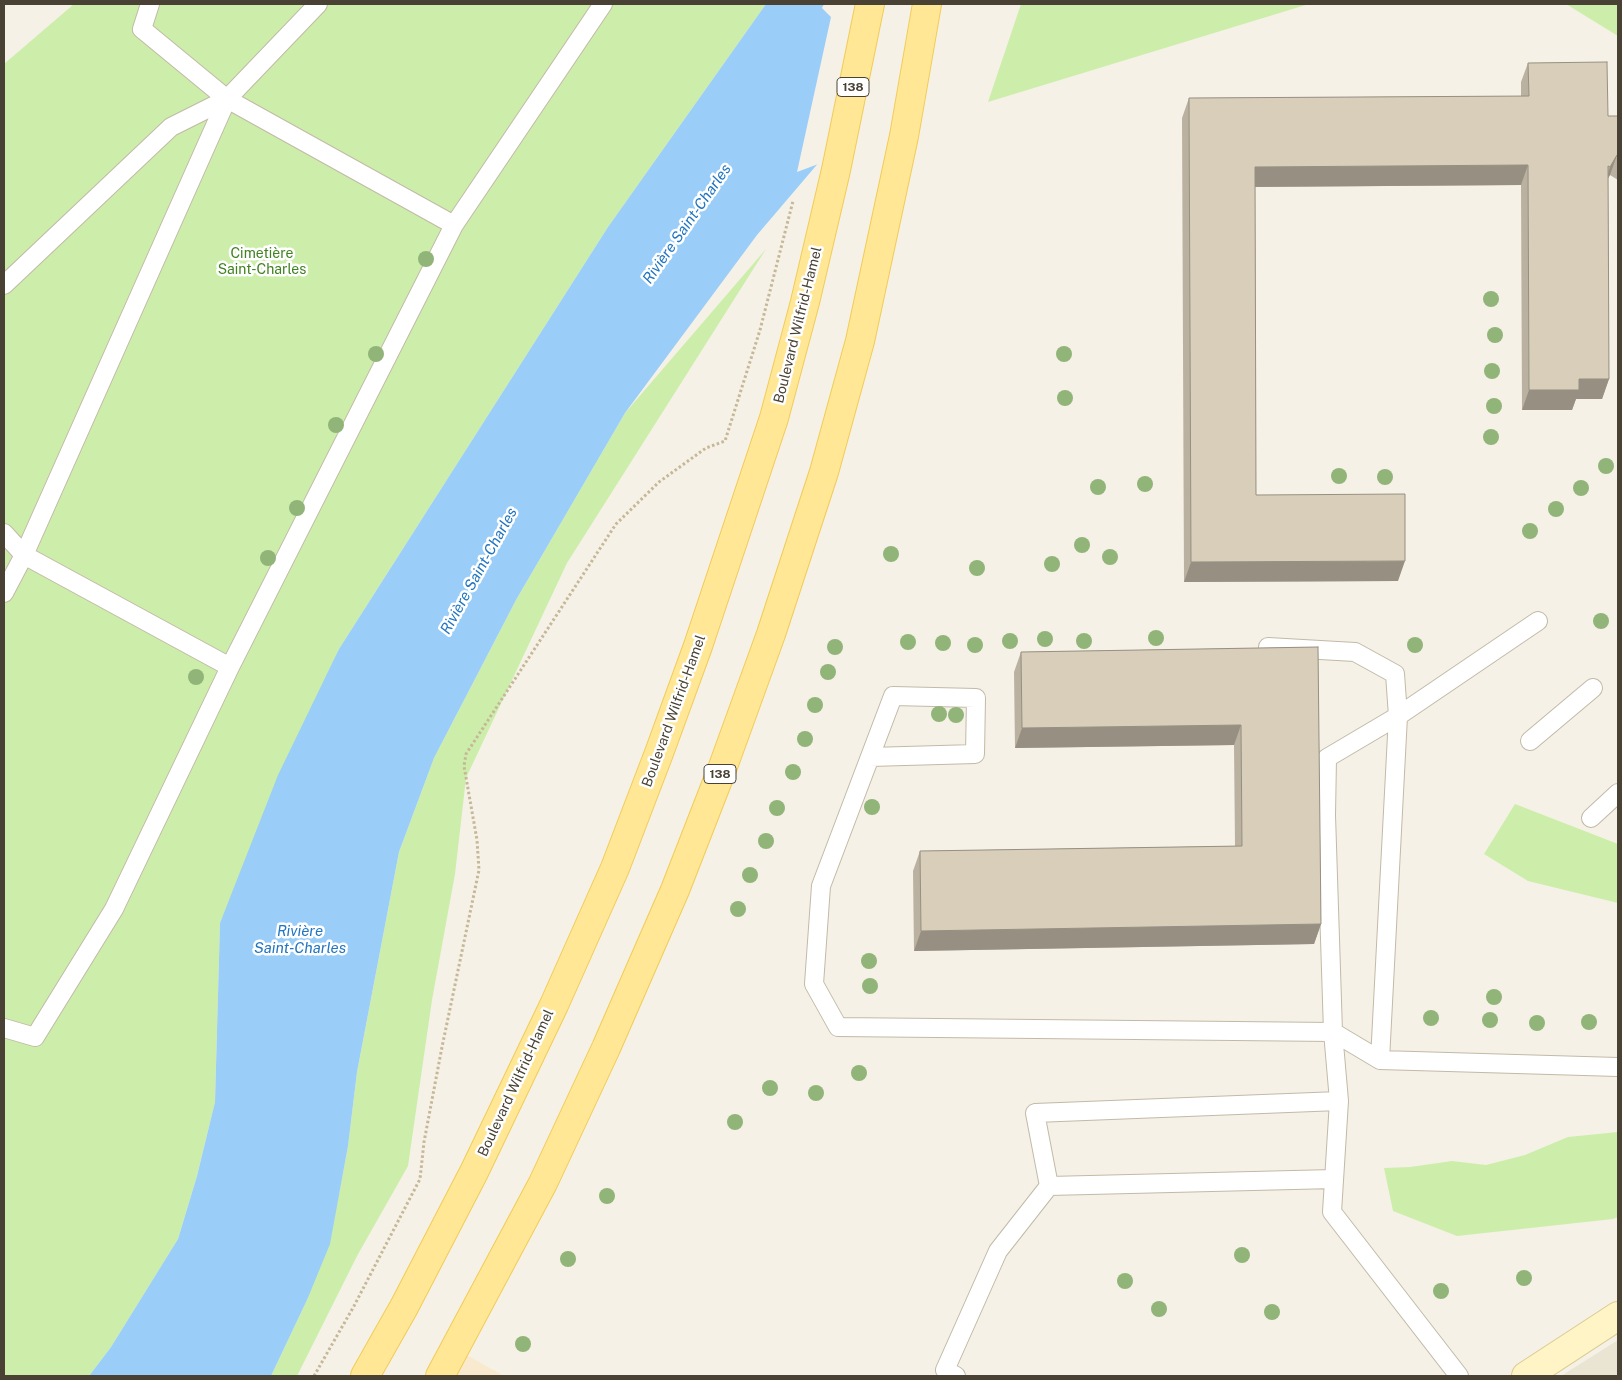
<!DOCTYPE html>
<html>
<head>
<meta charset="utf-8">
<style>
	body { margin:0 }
	#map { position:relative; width:1622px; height:1380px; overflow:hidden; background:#f5f1e6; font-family:"Public Sans",sans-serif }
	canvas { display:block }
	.frame { position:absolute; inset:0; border:5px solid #494234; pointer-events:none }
</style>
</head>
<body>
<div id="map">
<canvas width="1622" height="1380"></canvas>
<div class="frame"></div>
</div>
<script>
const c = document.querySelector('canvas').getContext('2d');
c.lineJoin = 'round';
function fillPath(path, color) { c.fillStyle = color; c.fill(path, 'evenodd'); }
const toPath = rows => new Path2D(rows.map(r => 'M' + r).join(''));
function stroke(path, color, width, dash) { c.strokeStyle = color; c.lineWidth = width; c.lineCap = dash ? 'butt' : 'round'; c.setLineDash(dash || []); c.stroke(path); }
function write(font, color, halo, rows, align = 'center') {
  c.font = font + ' "Public Sans",sans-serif'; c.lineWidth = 5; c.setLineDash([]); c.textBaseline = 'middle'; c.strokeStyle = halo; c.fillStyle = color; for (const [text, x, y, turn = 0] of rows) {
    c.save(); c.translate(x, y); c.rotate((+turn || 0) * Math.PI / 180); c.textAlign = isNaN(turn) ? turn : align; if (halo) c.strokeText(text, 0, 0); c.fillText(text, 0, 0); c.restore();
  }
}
const residential = toPath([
	[1618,1340,1618,1376,1561,1376]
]);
const commercial = toPath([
	[456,1349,504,1376,440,1376]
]);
const green = toPath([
	[74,4,766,4,608,227,339,649,220,923,215,1102,197,1176,178,1239,111,1347,89,1376,4,1376,4,64],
	[1021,4,1309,4,988,102],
	[1566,4,1618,4,1618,37,1618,36],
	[766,249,567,563,466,778,455,874,432,1000,408,1166,357,1256,297,1376,271,1376,307,1300,339,1194,348,1146,357,1072,399,852,434,758,516,600,625,413],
	[1515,804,1618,844,1618,903,1528,881,1484,854],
	[1618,1132,1618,1217,1613,1219,1457,1236,1393,1211,1384,1168,1410,1167,1452,1161,1486,1165,1525,1155,1568,1137]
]);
const water = toPath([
	[766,4,955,4,901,66,757,235,625,413,516,600,434,758,399,852,357,1072,348,1146,330,1244,307,1300,271,1376,89,1376,111,1347,178,1239,197,1176,215,1102,220,923,278,775,339,649,608,227]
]);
const pier = toPath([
	[824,4,958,4,821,163,797,172,831,17,822,8]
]);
const path = toPath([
	[314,1376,354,1306,420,1179,424,1142,442,1047,479,870,477,840,464,766,466,754,616,524,659,482,706,448,725,441,760,330,793,201]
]);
const lane = toPath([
	[150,4,142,29,227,99,454,225],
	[4,285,171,127,227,99,318,4],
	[4,533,24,555,230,667],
	[4,593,24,555,227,99],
	[1268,647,1355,652,1395,674,1398,716,1327,758,1326,815,1333,1032,1339,1101,1332,1212,1459,1376],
	[1530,741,1593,688],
	[870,757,975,754,976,698,893,696,821,886,814,984,838,1027,1333,1032,1380,1060,1618,1067],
	[1591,818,1618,793],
	[4,1028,35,1037,114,909,230,667,454,225,603,4],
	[1380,1060,1398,716,1538,621],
	[1049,1186,1334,1179],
	[956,1376,945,1370,998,1251,1049,1186,1035,1113,1339,1101]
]);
const secondary = toPath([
	[1526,1376,1618,1316]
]);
const primary = toPath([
	[365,1376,404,1307,474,1172,554,1005,615,868,659,753,698,646,774,418,805,302,836,170,870,4],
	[440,1376,543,1183,606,1048,675,890,721,772,771,634,824,472,860,341,904,136,927,4]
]);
const trees = [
	[426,259],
	[1491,299],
	[1495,335],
	[376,354],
	[1064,354],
	[1492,371],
	[1065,398],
	[1494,406],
	[336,425],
	[1491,437],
	[1606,466],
	[1339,476],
	[1385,477],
	[1145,484],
	[1098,487],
	[1581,488],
	[297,508],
	[1556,509],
	[1530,531],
	[1082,545],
	[891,554],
	[1110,557],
	[268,558],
	[1052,564],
	[977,568],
	[1601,621],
	[1156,638],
	[1045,639],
	[1010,641],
	[1084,641],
	[908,642],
	[943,643],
	[975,645],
	[1415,645],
	[835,647],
	[828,672],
	[196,677],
	[815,705],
	[939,714],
	[956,715],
	[805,739],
	[793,772],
	[872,807],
	[777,808],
	[766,841],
	[750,875],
	[738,909],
	[869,961],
	[870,986],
	[1494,997],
	[1431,1018],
	[1490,1020],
	[1589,1022],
	[1537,1023],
	[859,1073],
	[770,1088],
	[816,1093],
	[735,1122],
	[607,1196],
	[1242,1255],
	[568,1259],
	[1524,1278],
	[1125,1281],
	[1441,1291],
	[1159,1309],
	[1272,1312],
	[523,1344]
];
const wall = toPath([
	[1528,63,1608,116,1618,116,1618,180,1610,175,1608,178,1609,379,1602,399,1576,399,1572,410,1522,410,1521,185,1255,187,1256,495,1398,581,1184,582,1182,118,1189,98,1521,96,1521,82],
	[1318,647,1321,924,1314,944,914,951,913,871,920,851,1235,846,1234,745,1015,748,1014,672,1021,652]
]);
const shadedWall = toPath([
	[1617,155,1610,175,1603,187,1610,167],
	[1528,165,1521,185,1248,187,1255,167],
	[1579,379,1609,379,1602,399,1576,399,1572,410,1522,410,1529,390],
	[1405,561,1398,581,1184,582,1191,562],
	[1241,725,1234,745,1015,748,1022,728],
	[1321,924,1314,944,914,951,921,931]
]);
const building = toPath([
	[1607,62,1608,116,1618,116,1618,156,1617,155,1610,167,1608,166,1609,379,1579,379,1579,390,1529,390,1528,165,1255,167,1256,495,1405,494,1405,561,1191,562,1189,98,1529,96,1528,63,1607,62],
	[1318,647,1321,924,921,931,920,851,1242,846,1241,725,1022,728,1021,652,1318,647]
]);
const shields = [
	[853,87,32],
	[720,774,32]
];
const shieldNames = [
	["138",853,87],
	["138",720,774]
];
const parkNames = [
	["Cimetière",262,254],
	["Saint-Charles",262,270]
];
const streetNames = [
	["Boulevard Wilfrid-Hamel",798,325,-76],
	["Boulevard Wilfrid-Hamel",674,711,-70],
	["Boulevard Wilfrid-Hamel",516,1083,-65]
];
const waterNames = [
	["Rivière Saint-Charles",687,224,-55],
	["Rivière Saint-Charles",479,571,-61],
	["Rivière",300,931],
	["Saint-Charles",300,948]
];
fillPath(residential, '#eae4d3');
fillPath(commercial, '#f9eacf');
fillPath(green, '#cea');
fillPath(water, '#9bcdf9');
fillPath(pier, '#f5f1e6');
stroke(lane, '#c2baa7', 20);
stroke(secondary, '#dacb90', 30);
stroke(primary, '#f1cc57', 30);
stroke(path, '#c5b797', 3, [2.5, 2.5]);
stroke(lane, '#fff', 18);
stroke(secondary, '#fff4c6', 28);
stroke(primary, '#ffe795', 28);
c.fillStyle = '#91b479';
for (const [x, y] of trees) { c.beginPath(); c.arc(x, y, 8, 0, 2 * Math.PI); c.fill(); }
fillPath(wall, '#bab1a0');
fillPath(shadedWall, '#979082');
fillPath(building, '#d8ceba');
stroke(building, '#979082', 1);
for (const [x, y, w] of shields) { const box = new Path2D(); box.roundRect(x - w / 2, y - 9.5, w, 19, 4); c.fillStyle = '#fff'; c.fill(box); stroke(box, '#494234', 1); }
write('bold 12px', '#494234', null, shieldNames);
write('14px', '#408220', '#fff', parkNames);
write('14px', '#494234', '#fff', streetNames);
write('italic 15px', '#2175c1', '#fff', waterNames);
</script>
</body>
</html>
